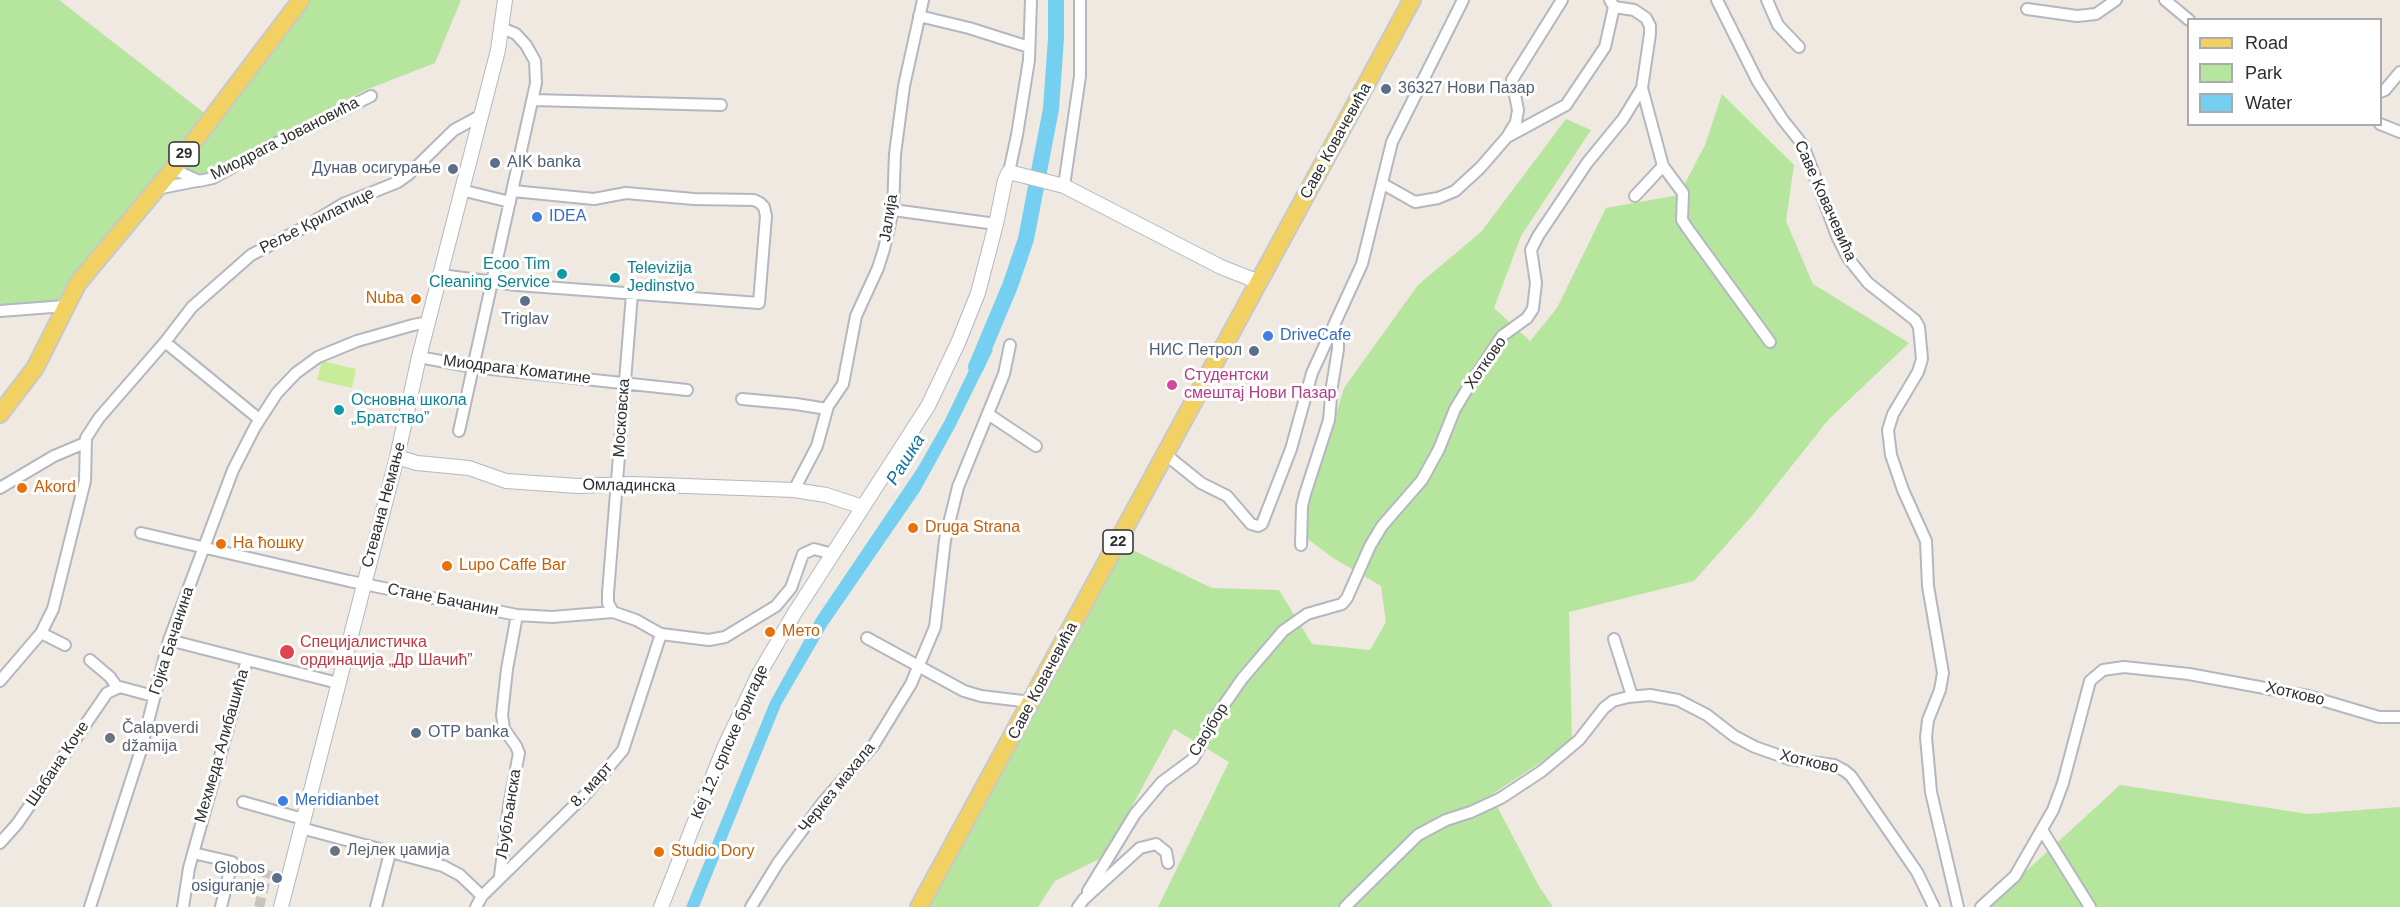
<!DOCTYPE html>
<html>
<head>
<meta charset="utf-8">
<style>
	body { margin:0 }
	#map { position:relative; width:2400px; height:907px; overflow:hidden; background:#efe9e1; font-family:Arial,sans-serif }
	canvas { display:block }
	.legend { position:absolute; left:2187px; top:18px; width:195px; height:108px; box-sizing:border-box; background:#fff; border:2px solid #ababab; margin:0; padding:8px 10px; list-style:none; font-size:18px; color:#2e2e2e }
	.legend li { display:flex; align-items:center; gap:12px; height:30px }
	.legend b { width:30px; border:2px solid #ababab }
</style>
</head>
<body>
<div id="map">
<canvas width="2400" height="907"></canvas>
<ul class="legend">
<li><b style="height:8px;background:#f2d163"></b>Road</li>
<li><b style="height:16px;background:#b6e59e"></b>Park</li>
<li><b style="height:16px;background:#75cff0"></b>Water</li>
</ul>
</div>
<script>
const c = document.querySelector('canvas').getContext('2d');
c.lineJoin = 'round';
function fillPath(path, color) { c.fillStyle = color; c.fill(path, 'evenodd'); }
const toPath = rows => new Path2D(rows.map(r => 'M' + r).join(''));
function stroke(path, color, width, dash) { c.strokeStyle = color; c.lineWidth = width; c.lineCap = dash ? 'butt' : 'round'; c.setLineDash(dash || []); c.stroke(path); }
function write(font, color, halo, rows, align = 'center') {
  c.font = font + ' Arial,sans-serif'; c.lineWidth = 6; c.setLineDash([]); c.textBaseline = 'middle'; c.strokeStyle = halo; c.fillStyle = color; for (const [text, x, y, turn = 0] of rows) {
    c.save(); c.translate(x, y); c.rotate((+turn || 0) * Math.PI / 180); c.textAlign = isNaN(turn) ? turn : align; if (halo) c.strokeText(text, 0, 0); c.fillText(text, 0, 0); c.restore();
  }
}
const green = toPath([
	[0,0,59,0,212,119,301,0,461,0,435,63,363,91,211,174,200,176,173,169,65,306,0,311],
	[1722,94,1794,165,1786,221,1813,284,1909,343,1829,419,1751,517,1694,581,1569,612,1572,742,1491,795,1540,888,1553,907,1158,907,1229,762,1174,729,1105,856,1055,881,1038,907,929,907,1120,544,1212,588,1279,590,1312,644,1370,650,1386,622,1381,586,1333,558,1300,533,1344,388,1418,285,1481,232,1566,119,1591,130,1521,236,1494,308,1530,341,1557,308,1606,208,1679,195,1705,145],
	[2120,785,2308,814,2400,807,2400,907,1987,907]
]);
const pitch = toPath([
	[322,361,356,369,352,388,317,380]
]);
const water = toPath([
	[981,345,993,350,955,427,920,491,827,626,781,705,699,907,686,907,770,702,817,617,917,469,945,420]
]);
const river = toPath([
	[976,367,1010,286,1026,239,1051,109,1056,38,1056,0]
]);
const streetTunnel = toPath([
	[259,907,268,870]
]);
const street = toPath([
	[1717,0,1758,82,1783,120,1803,145,1837,236,1848,258,1868,283,1915,320,1919,327,1922,359,1918,372,1893,414,1888,430,1891,455,1903,490,1926,541,1928,586,1943,673,1940,690,1928,720,1926,737,1931,792,1958,907],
	[1767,0,1778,25,1799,47],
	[2165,0,2189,20],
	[2027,9,2077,16,2096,14,2116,0],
	[919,16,969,28,1029,47],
	[2380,92,2385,90,2400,72],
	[533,100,721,105],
	[2380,124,2400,132],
	[1507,137,1566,105,1605,47,1614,7,1610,0],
	[1663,166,1683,193,1682,220,1688,229,1770,342],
	[173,169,199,181,213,178,265,149,371,96],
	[1009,172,1017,135,1029,60,1031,0],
	[1383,184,1415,202,1438,198,1455,191,1480,168,1507,137,1516,122,1518,110,1512,80,1562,0],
	[1064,186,1080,76,1080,0],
	[156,189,197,181],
	[461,190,510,202],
	[1635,196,1663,166,1642,88],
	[893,210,996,224],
	[441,275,517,285,759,303,766,216,764,207,760,203,754,200,694,199,626,193,594,199,513,191],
	[0,311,65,306],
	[165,342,259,419],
	[419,357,473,367,687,390],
	[742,399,796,404,827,409],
	[988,414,1036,446],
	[459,431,536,83,535,61,526,45,516,34,502,28],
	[1165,454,1201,483,1227,496,1251,524,1258,526,1262,524,1291,449,1312,373,1362,264,1392,142,1463,0],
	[0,488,54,456,85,443],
	[794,490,817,446,828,406,843,384,856,316,878,268,884,249,893,210,895,154,904,86,923,0],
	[141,533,349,581,517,615,552,617,613,612,636,620,661,634,709,640,725,637,776,606,791,588,803,554,814,549,833,554],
	[1301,545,1302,506,1305,494,1329,420,1332,386,1338,349,1338,342,1332,331],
	[613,612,608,603,608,593,632,294],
	[41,633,65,645],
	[867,638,964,691,981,696,1031,702],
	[1614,639,1632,696],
	[169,640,247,660],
	[90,660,110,677,117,687],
	[0,681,41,633,53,609,85,481,86,438,99,418,165,342,192,307,251,255,301,229,343,204,398,182,409,174,454,130,480,116],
	[243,802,303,819],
	[301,828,443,866,460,875,482,896],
	[2042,830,2090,907],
	[0,843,17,824,107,693,120,687,153,696],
	[193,853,232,862,221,907],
	[500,876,509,806,519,753,516,746,504,729,502,715,507,669,517,615],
	[1089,894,1088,891,1135,814,1162,782,1193,759,1217,715,1242,679,1283,631,1307,614,1342,604,1347,598,1370,546,1382,526,1422,480,1439,449,1455,409,1469,386,1502,336,1527,318,1533,309,1536,283,1531,250,1538,236,1587,163,1623,119,1642,88,1650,34,1650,26,1646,18,1634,10,1614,7],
	[90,907,140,753,169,640,233,470,255,427,277,393,296,373,318,357,357,341,413,325,428,322],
	[183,907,189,868,247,660,338,683],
	[376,907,390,853],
	[476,907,482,896,586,794,623,750,661,634],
	[751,907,778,863,824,801,873,746,911,684,935,627,945,540,958,487,1004,374,1010,345],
	[1078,907,1084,899,1140,848,1156,844,1166,852,1168,863],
	[1345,907,1418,835,1446,820,1471,812,1501,798,1542,771,1579,740,1604,708,1613,701,1628,697,1650,695,1678,700,1707,715,1734,736,1755,747,1789,759,1834,765,1845,771,1851,776,1917,872,1934,907],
	[1981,907,2015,876,2053,810,2063,783,2090,681,2103,670,2124,667,2189,674,2308,696,2379,717,2400,717]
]);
const secondary = toPath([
	[397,457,417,463,469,468,506,481,578,486,632,484,794,490,826,495,863,507],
	[281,907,397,457,419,357,498,50,505,0],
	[661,907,724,748,759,674,794,614,928,406,958,343,978,293,996,224,1005,180,1009,172,1064,186,1221,267,1259,282]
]);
const primary = toPath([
	[0,414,35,368,78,283,173,169,301,0],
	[919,907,1412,0]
]);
const markers = [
	[1386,89,6,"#5c6f8a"],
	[495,163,6,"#5c6f8a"],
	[453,169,6,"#5c6f8a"],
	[537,217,6,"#3f7fe0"],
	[562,274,6,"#0f9aa8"],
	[615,278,6,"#0f9aa8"],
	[416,299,6,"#e8710a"],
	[525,301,6,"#5c6f8a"],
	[1268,336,6,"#3f7fe0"],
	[1254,351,6,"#5c6f8a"],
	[1172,385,6,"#d1479c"],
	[339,410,6,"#0f9aa8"],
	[22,488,6,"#e8710a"],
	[913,528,6,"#e8710a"],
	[221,544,6,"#e8710a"],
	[447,566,6,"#e8710a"],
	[770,632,6,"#e8710a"],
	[287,652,8,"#e0444e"],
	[416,733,6,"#5c6f8a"],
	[110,738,6,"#6b7280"],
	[283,801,6,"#3f7fe0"],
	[335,851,6,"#6b7280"],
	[659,852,6,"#e8710a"],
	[277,878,6,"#5c6f8a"]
];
const shields = [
	[184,154,30],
	[1118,542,30]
];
const shieldNames = [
	["29",184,154],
	["22",1118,542]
];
const serviceNames = [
	["36327 Нови Пазар",1398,89],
	["AIK banka",507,163],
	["Дунав осигурање",441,169,"right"],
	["Triglav",525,320,"center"],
	["НИС Петрол",1242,351,"right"],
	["OTP banka",428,733],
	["Globos",265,869,"right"],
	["osiguranje",265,887,"right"]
];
const streetNames = [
	["Миодрага Јовановића",285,139,-27],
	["Саве Ковачевића",1336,141,-61],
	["Саве Ковачевића",1825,201,66],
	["Јалија",889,218,-81],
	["Реље Крилатице",317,221,-27],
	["Хотково",1486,363,-55],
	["Миодрага Коматине",517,370,7],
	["Московска",622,418,-86],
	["Омладинска",629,486,1],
	["Стевана Немање",384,505,-75],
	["Стане Бачанин",443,600,11],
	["Гојка Бачанина",172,641,-72],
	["Саве Ковачевића",1043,681,-62],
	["Хотково",2295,694,13],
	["Својбор",1209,730,-58],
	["Кеј 12. српске бригаде",730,742,-66],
	["Мехмеда Алибашића",222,746,-74],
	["Хотково",1809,762,13],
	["Шабана Коче",58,764,-56],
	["8. март",592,785,-48],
	["Черкез махала",837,788,-51],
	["Љубљанска",509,814,-81]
];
const shopNames = [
	["IDEA",549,217],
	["DriveCafe",1280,336],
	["Meridianbet",295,801]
];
const cultureNames = [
	["Ecoo Tim",550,265,"right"],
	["Cleaning Service",550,283,"right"],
	["Televizija",627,269],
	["Jedinstvo",627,287],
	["Основна школа",351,401],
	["„Братство”",351,419]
];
const foodNames = [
	["Nuba",404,299,"right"],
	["Akord",34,488],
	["Druga Strana",925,528],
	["На ћошку",233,544],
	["Lupo Caffe Bar",459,566],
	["Мето",782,632],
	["Studio Dory",671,852]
];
const hotelNames = [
	["Студентски",1184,376],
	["смештај Нови Пазар",1184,394]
];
const healthNames = [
	["Специјалистичка",300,643],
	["ординација „Др Шачић”",300,661]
];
const worshipNames = [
	["Čalapverdi",122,729],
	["džamija",122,747],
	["Лејлек џамија",347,851]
];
const waterNames = [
	["Рашка",906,460,-58]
];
fillPath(green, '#b6e59e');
fillPath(pitch, '#c9ec9a');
fillPath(water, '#75cff0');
stroke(river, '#75cff0', 16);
stroke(streetTunnel, '#c8c4bd', 10, [10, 5]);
stroke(street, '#b4b7c1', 14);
stroke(secondary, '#b4b7c1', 16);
stroke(primary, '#c9c9c9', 20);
stroke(street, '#fff', 10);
stroke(secondary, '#fff', 14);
stroke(primary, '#f2d163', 16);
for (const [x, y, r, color] of markers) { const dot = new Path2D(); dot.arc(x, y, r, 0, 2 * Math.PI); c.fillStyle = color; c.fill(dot); stroke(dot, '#fff', 2); }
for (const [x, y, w] of shields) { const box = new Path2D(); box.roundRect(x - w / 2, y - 12, w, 24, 4.5); c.fillStyle = '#fff'; c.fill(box); stroke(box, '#2e2e2e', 1.5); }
write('bold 15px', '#2e2e2e', null, shieldNames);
write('16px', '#4e5e75', '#fff', serviceNames, 'left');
write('16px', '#2e2e2e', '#fff', streetNames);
write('16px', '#366cbe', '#fff', shopNames, 'left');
write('16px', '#0d838f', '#fff', cultureNames, 'left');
write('16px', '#c56008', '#fff', foodNames, 'left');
write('16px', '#b23c85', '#fff', hotelNames, 'left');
write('16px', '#be3a42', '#fff', healthNames, 'left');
write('16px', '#5b616d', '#fff', worshipNames, 'left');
write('italic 18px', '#0d6fa3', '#fff', waterNames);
</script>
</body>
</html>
